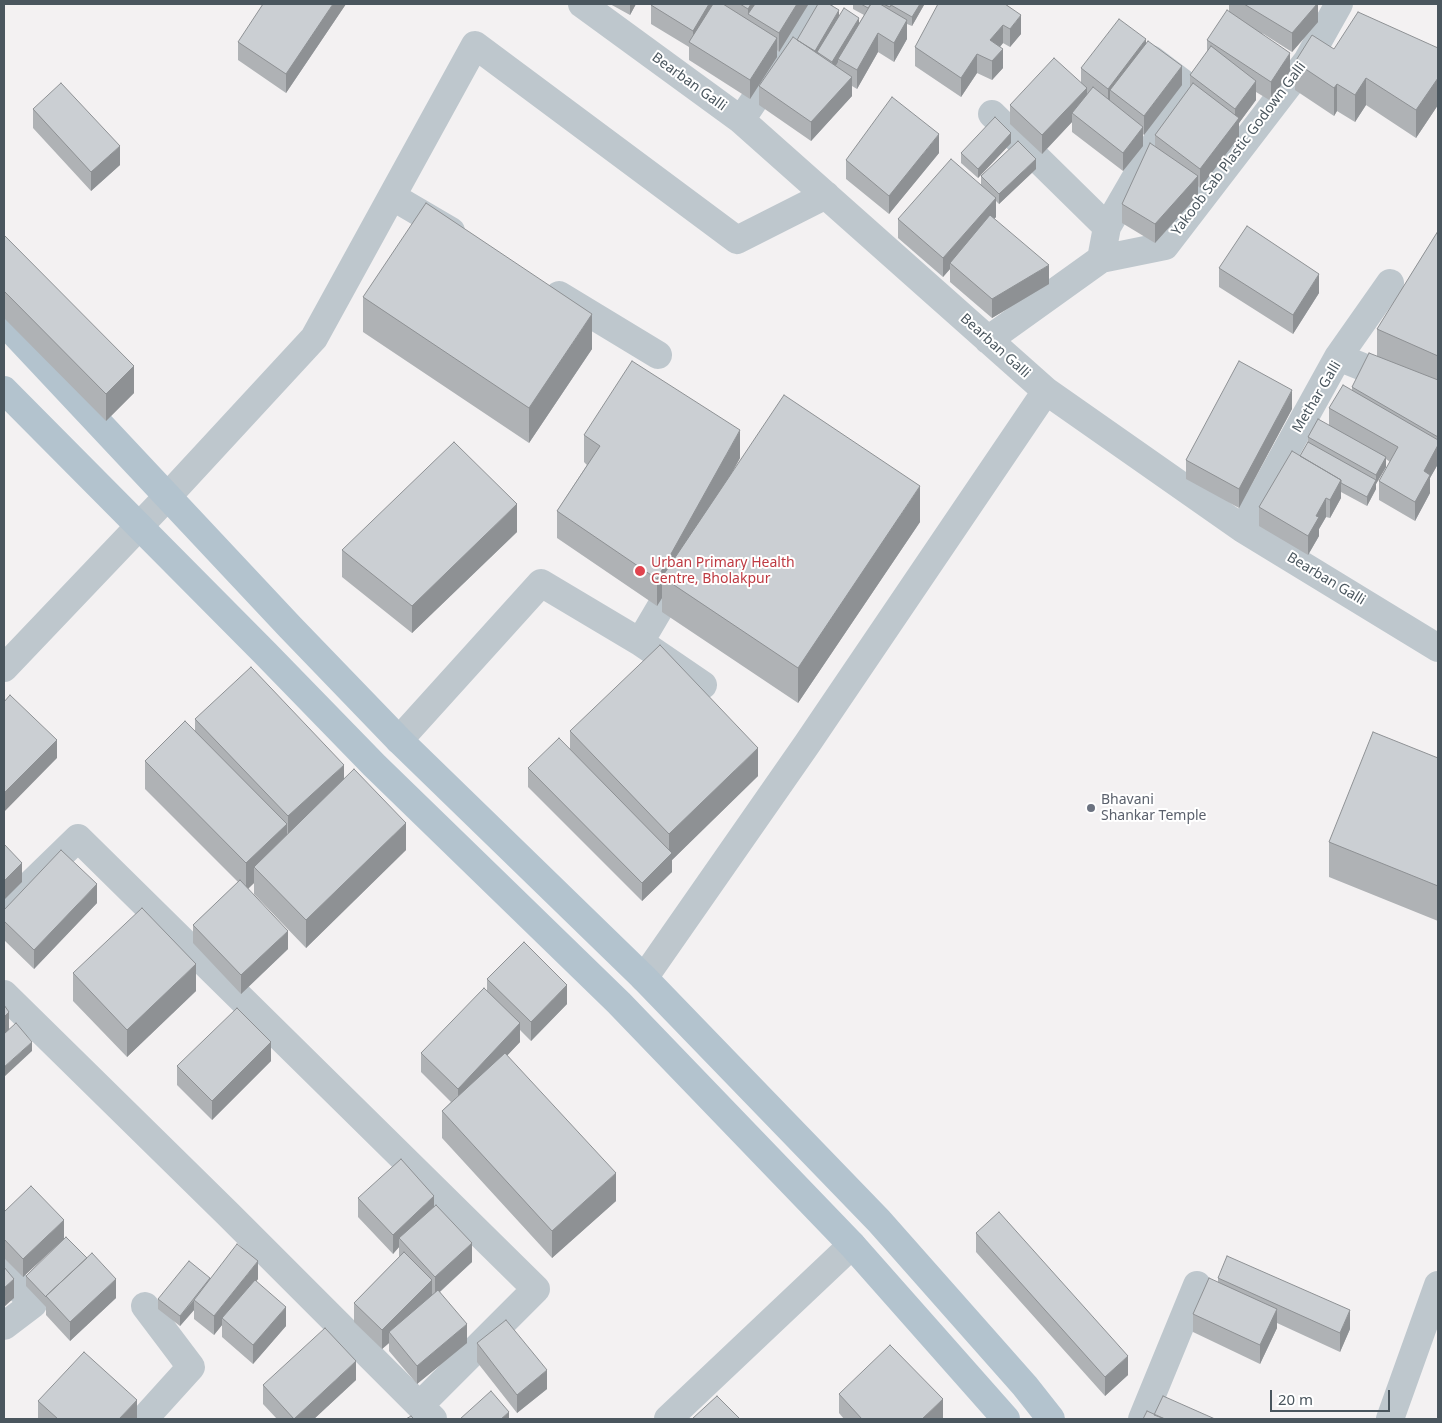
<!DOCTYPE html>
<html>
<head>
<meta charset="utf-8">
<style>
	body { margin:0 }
	#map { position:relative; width:1442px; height:1423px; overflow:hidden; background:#f3f1f2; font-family:"Noto Sans",sans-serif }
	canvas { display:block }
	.frame { position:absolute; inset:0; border:5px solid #4a565e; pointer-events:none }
	.scale { position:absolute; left:1270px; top:1390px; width:120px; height:22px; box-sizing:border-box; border:2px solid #4a565e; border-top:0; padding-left:6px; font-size:15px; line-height:18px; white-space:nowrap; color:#4a565e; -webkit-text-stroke:4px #fff; paint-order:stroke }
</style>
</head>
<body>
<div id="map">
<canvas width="1442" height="1423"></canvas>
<div class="frame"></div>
<div class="scale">20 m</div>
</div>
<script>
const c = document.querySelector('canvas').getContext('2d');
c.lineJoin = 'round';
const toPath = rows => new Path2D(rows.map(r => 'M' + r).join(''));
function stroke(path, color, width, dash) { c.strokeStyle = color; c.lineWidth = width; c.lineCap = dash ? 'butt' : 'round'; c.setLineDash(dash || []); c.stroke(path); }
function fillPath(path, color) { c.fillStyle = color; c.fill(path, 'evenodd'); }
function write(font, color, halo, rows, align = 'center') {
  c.font = font + ' "Noto Sans",sans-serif'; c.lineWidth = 4; c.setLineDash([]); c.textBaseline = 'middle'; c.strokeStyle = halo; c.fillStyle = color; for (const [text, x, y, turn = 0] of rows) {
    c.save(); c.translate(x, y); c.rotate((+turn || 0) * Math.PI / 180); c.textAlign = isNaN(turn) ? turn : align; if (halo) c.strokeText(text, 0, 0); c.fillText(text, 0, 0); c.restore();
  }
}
const minor = toPath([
	[582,4,741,120,1046,391,1243,529,1438,648],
	[992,114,1107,227],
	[741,120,819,4],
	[393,197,451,231],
	[1101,259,1107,227,1188,87,1151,59],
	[559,295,658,355],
	[988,340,1101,259,1165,246,1307,61,1339,4],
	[1338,357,1390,283],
	[1243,529,1338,357,1438,397],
	[640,642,680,574],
	[4,668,167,497,314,338,475,45,737,240,826,195],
	[399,740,541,583,640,642,703,685],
	[4,910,78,838,536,1289,420,1405],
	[644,978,807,744,1046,391],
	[4,994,230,1216,433,1419],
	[4,1271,33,1304,4,1326],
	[144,1419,191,1367,145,1306],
	[668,1419,852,1245],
	[1142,1419,1197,1285],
	[1390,1419,1438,1285]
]);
const major = toPath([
	[4,322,290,627,399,740,644,978,879,1221,1025,1386,1051,1419],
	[4,390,265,653,374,765,619,1003,852,1245,1006,1419]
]);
const wall = toPath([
	[346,4,286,93,238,60,238,42],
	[610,4,636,4,630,15],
	[652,4,808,4,808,5,779,52,777,50,777,57,750,99,689,60,689,47,651,24,651,5],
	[853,4,924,4,924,5,912,26,907,24,907,39,894,62,878,52,857,89,852,86,852,96,811,141,759,105,759,86,797,40,839,16,859,23,864,15,853,9],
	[1005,4,1021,34,1010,47,1003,43,1000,47,1003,68,992,80,977,73,961,97,915,66,915,47],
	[1229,4,1318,4,1318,22,1292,52,1262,33,1290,71,1271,101,1256,92,1256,100,1239,123,1239,137,1200,188,1198,186,1198,195,1155,243,1122,223,1122,204,1155,146,1155,135,1190,89,1190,75,1207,52,1207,40,1229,12],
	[1146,44,1182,85,1144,135,1143,134,1143,146,1123,171,1072,132,1072,122,1042,154,1010,124,1010,105,1081,83,1081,68],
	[1438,48,1438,105,1416,138,1366,105,1355,122,1337,111,1334,116,1295,90,1295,62,1334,49],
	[33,109,120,165,91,191,33,128],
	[1011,143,978,178,961,163,961,153],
	[939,153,889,214,846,179,846,160],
	[1036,169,999,204,996,201,996,217,994,219,1049,284,992,318,950,282,950,269,943,277,898,238,898,219,981,185,981,176],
	[1438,231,1438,464,1430,478,1430,493,1415,521,1379,500,1379,481,1390,462,1386,459,1386,467,1376,484,1376,489,1367,506,1341,492,1341,498,1330,518,1326,517,1319,529,1319,536,1308,555,1259,526,1259,507,1300,456,1308,442,1308,437,1329,426,1329,408,1352,391,1352,387,1377,356,1377,329],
	[4,235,134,393,106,421,4,318],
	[1219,268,1319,293,1293,334,1219,287],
	[363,297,592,349,529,443,363,332],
	[1292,409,1239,508,1186,479,1186,460],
	[584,435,740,458,731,475,920,522,798,703,662,612,662,598,657,606,557,538,557,511,587,465,584,462],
	[517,532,412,633,342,577,342,550],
	[195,719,344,779,406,850,306,948,254,894,254,883,248,888,288,949,241,994,193,943,193,925,238,882,145,789,145,761,195,732],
	[570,731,758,776,672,860,672,872,642,901,528,787,528,768,570,749],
	[1438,758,1438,921,1329,877,1329,842],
	[97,903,34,969,4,940,4,910],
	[73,973,196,991,127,1057,73,1001],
	[487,979,567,1004,531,1041,520,1030,520,1042,507,1055,616,1201,552,1258,442,1138,442,1111,451,1102,421,1072,421,1053,487,991],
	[271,1061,212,1120,177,1085,177,1066],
	[358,1198,434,1206,472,1262,440,1292,467,1343,417,1384,389,1351,389,1343,382,1349,354,1322,354,1303,399,1257,399,1247,393,1254,358,1217],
	[4,1212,64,1239,23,1277,4,1258],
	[976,1233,1128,1375,1105,1396,976,1252],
	[26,1276,116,1298,70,1341,46,1315,46,1307,26,1286],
	[210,1278,258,1279,256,1281,286,1326,253,1364,222,1337,222,1325,214,1335,194,1319,194,1310,180,1326,158,1309,158,1299],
	[1218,1278,1350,1329,1340,1352,1277,1323,1277,1328,1260,1364,1193,1332,1193,1314,1218,1282],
	[477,1343,547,1389,517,1413,477,1362],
	[356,1380,314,1419,277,1419,263,1404,263,1385],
	[839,1394,943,1418,942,1419,844,1419,839,1413],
	[38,1401,137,1419,38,1419]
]);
const shadedWall = toPath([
	[333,4,346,4,286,93,286,74],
	[630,4,636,4,630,15],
	[709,4,716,4,693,45,693,31],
	[751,4,762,4,748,14,748,27,748,9],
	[797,4,808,4,808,5,779,52,779,33],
	[920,4,924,4,924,5,912,26,912,17],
	[1317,4,1318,4,1318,22,1292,52,1292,33],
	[839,10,839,19,815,60,815,51],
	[1021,15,1021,34,1010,47,1010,29],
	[859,18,859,27,838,59,838,62,832,72,832,62],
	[907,20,907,39,894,62,894,43],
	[1003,25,1003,43,990,59,990,40],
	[878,33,878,52,857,89,857,70],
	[777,38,777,57,750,99,750,80],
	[1146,39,1146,58,1110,90,1110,104,1108,108,1108,89],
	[1003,49,1003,68,992,80,992,61],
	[1290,53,1290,71,1271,101,1271,82],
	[977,54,977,73,961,97,961,78],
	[1182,66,1182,85,1144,135,1144,116],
	[852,77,852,96,811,141,811,122],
	[1366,78,1366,105,1355,122,1355,95],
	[1438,78,1438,105,1416,138,1416,110],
	[1256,81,1256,100,1239,123,1239,137,1200,188,1200,169,1235,123,1235,109],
	[1337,84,1337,111,1334,116,1334,88],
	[1087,88,1087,106,1072,113,1072,122,1042,154,1042,135],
	[1143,127,1143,146,1123,171,1123,153],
	[1011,133,1011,143,978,178,978,169],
	[939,134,939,153,889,214,889,196],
	[120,146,120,165,91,191,91,172],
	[1036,159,1036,169,999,204,999,194],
	[1198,176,1198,195,1155,243,1155,224],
	[996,198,996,217,953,266,950,263,950,269,943,277,943,258],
	[1049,265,1049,284,992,318,992,299],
	[1319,274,1319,293,1293,334,1293,315],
	[592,314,592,349,529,443,529,408],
	[134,366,134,393,106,421,106,394],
	[1292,390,1292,409,1239,508,1239,489],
	[740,430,740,458,670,583,662,577,662,598,657,606,657,579],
	[1438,445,1438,464,1430,478,1430,493,1415,521,1415,502,1424,471],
	[1386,457,1386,467,1376,484,1376,489,1367,506,1367,497,1376,480,1376,475],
	[1341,480,1341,498,1330,518,1330,500],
	[920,486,920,522,798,703,798,668],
	[1326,498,1326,517,1319,529,1319,536,1308,555,1308,536,1316,516],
	[517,504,517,532,412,633,412,606],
	[57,740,57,758,4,812,4,793],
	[758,748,758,776,672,860,672,872,642,901,642,883,669,855,669,834],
	[344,765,344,792,288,844,288,816],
	[406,823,406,850,306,948,306,920],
	[287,824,287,851,254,867,254,883,246,891,246,863],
	[22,863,22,882,4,900,4,881],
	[97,884,97,903,34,969,34,950],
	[288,931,288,949,241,994,241,975],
	[196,964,196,991,127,1057,127,1030],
	[567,985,567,1004,531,1041,531,1022],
	[9,1012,9,1031,4,1036,4,1017],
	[520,1023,520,1042,458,1108,458,1089],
	[32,1042,32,1051,4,1077,4,1067],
	[271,1042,271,1061,212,1120,212,1101],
	[616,1173,616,1201,552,1258,552,1231],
	[434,1196,434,1215,399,1238,399,1247,393,1254,393,1235],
	[64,1220,64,1239,23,1277,23,1259],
	[472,1243,472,1262,435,1296,435,1277],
	[258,1261,258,1279,225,1321,222,1318,222,1325,214,1335,214,1316],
	[14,1279,14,1298,4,1307,4,1288],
	[116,1279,116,1298,70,1341,70,1322],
	[432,1280,432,1298,389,1332,389,1343,382,1349,382,1330],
	[194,1300,194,1310,180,1326,180,1316],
	[286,1307,286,1326,253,1364,253,1345],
	[1277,1309,1277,1328,1260,1364,1260,1345],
	[1350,1310,1350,1329,1340,1352,1340,1333],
	[467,1324,467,1343,417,1384,417,1366],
	[1128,1356,1128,1375,1105,1396,1105,1377],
	[356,1361,356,1380,314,1419,294,1419],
	[547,1370,547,1389,517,1413,517,1395],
	[943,1399,943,1418,942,1419,922,1419],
	[137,1400,137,1419,119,1419],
	[509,1412,509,1419,501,1419]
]);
const building = toPath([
	[263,4,333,4,286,74,238,42,263,4],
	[652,4,709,4,693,31,651,5,652,4],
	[713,4,723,4,777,38,750,80,689,42,713,4],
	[740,4,751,4,748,9,740,4],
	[755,4,797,4,779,33,748,14,755,4],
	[818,4,829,4,839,10,815,51,797,40,818,4],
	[861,4,871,4,868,8,861,4],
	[871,4,880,4,907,20,894,43,878,33,857,70,838,59,871,4],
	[883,4,920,4,912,17,891,5,890,7,883,4],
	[938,4,1005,4,1021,15,1010,29,1003,25,990,40,1003,49,992,61,977,54,961,78,915,47,938,4],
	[1244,4,1317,4,1292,33,1244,4],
	[844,8,859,18,832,62,817,52,844,8],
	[1227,10,1290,53,1271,82,1207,40,1227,10],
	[1358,12,1438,48,1438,78,1416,110,1366,78,1355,95,1337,84,1334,88,1295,62,1312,35,1334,49,1358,12],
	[1119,19,1146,39,1108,89,1081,68,1119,19],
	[793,37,852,77,811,122,759,86,793,37],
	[1148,41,1182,66,1144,116,1110,90,1148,41],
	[1211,46,1256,81,1235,109,1190,75,1211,46],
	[1054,58,1087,88,1042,135,1010,105,1054,58],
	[61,83,120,146,91,172,33,109,61,83],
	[1193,83,1239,118,1200,169,1155,135,1193,83],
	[1093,87,1143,127,1123,153,1072,113,1093,87],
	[892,97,939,134,889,196,846,160,892,97],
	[995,117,1011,133,978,169,961,153,995,117],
	[1018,141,1036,159,999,194,981,176,1018,141],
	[1150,143,1198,176,1155,224,1122,204,1150,143],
	[951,159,996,198,943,258,898,219,951,159],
	[426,203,592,314,529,408,363,297,426,203],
	[990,215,1049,265,992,299,950,263,990,215],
	[1247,226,1319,274,1293,315,1219,268,1247,226],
	[1438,231,1438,356,1377,329,1438,231],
	[4,235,134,366,106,394,4,291,4,235],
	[1369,353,1438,380,1438,437,1352,387,1369,353],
	[632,361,740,430,657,579,557,511,600,446,584,435,632,361],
	[1239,361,1292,390,1239,489,1186,460,1239,361],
	[1343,385,1438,440,1438,445,1424,471,1430,475,1415,502,1379,481,1398,447,1329,408,1343,385],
	[784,395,920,486,798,668,662,577,784,395],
	[1318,419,1386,457,1376,475,1308,437,1318,419],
	[454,442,517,504,412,606,342,550,454,442],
	[1308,442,1376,480,1367,497,1341,483,1341,480,1300,456,1308,442],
	[1292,451,1341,480,1330,500,1326,498,1316,516,1319,517,1308,536,1259,507,1292,451],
	[660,645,758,748,669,834,570,731,660,645],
	[251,667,344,765,288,816,195,719,251,667],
	[10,695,57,740,4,793,4,702,10,695],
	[185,721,287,824,246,863,145,761,185,721],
	[1373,732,1438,758,1438,886,1329,842,1373,732],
	[559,738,672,853,642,883,528,768,559,738],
	[354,769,406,823,306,920,254,867,354,769],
	[4,844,22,863,4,881,4,844],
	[61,850,97,884,34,950,4,921,4,910,61,850],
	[240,880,288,931,241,975,193,925,240,880],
	[142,908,196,964,127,1030,73,973,142,908],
	[524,942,567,985,531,1022,487,979,524,942],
	[484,988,520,1023,458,1089,421,1053,484,988],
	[4,1005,9,1012,4,1017,4,1005],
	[237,1008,271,1042,212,1101,177,1066,237,1008],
	[16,1023,32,1042,4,1067,4,1034,16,1023],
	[505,1053,616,1173,552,1231,442,1111,505,1053],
	[401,1159,434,1196,393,1235,358,1198,401,1159],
	[31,1186,64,1220,23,1259,4,1239,4,1212,31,1186],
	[436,1205,472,1243,435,1277,399,1238,436,1205],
	[999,1212,1128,1356,1105,1377,976,1233,999,1212],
	[66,1237,87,1258,46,1296,46,1297,26,1276,66,1237],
	[237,1244,258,1261,214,1316,194,1300,237,1244],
	[404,1252,432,1280,382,1330,354,1303,404,1252],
	[92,1253,116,1279,70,1322,46,1296,92,1253],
	[1227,1256,1350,1310,1340,1333,1218,1278,1227,1256],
	[189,1261,210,1278,180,1316,158,1299,189,1261],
	[4,1267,14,1279,4,1288,4,1267],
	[1209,1278,1277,1309,1260,1345,1193,1314,1209,1278],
	[255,1280,286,1307,253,1345,222,1318,255,1280],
	[438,1290,467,1324,417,1366,389,1332,438,1290],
	[506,1320,547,1370,517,1395,477,1343,506,1320],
	[325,1328,356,1361,294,1419,263,1385,325,1328],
	[890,1345,943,1399,922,1419,862,1419,839,1394,890,1345],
	[84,1352,137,1400,119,1419,58,1419,38,1401,84,1352],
	[491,1391,509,1412,501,1419,460,1419,491,1391],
	[717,1396,740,1419,692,1419,717,1396],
	[1163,1396,1215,1419,1165,1419,1154,1415,1163,1396],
	[1147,1411,1165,1419,1143,1419,1147,1411],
	[411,1416,414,1419,406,1419,411,1416]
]);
const markers = [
	[640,571,6,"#e0444e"],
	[1091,808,5,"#6b7280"]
];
const streetNames = [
	["Bearban Galli",689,82,36],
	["Yakoob Sab Plastic Godown Galli",1239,149,-53],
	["Bearban Galli",995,346,42],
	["Methar Galli",1317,397,-59],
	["Bearban Galli",1326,579,31]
];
const healthNames = [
	["Urban Primary Health",651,563],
	["Centre, Bholakpur",651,579]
];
const worshipNames = [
	["Bhavani",1101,800],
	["Shankar Temple",1101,816]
];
stroke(minor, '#bec7cd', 28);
stroke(major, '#b3c3ce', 28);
fillPath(wall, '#afb2b5');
fillPath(shadedWall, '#8e9194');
fillPath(building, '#cbcfd3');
stroke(building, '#8e9194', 1);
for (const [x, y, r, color] of markers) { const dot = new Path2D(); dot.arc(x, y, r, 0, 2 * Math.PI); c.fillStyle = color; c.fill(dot); stroke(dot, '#fff', 2); }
write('14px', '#4a565e', '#fff', streetNames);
write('14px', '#be3a42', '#fff', healthNames, 'left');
write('14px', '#5b616d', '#fff', worshipNames, 'left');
</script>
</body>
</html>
